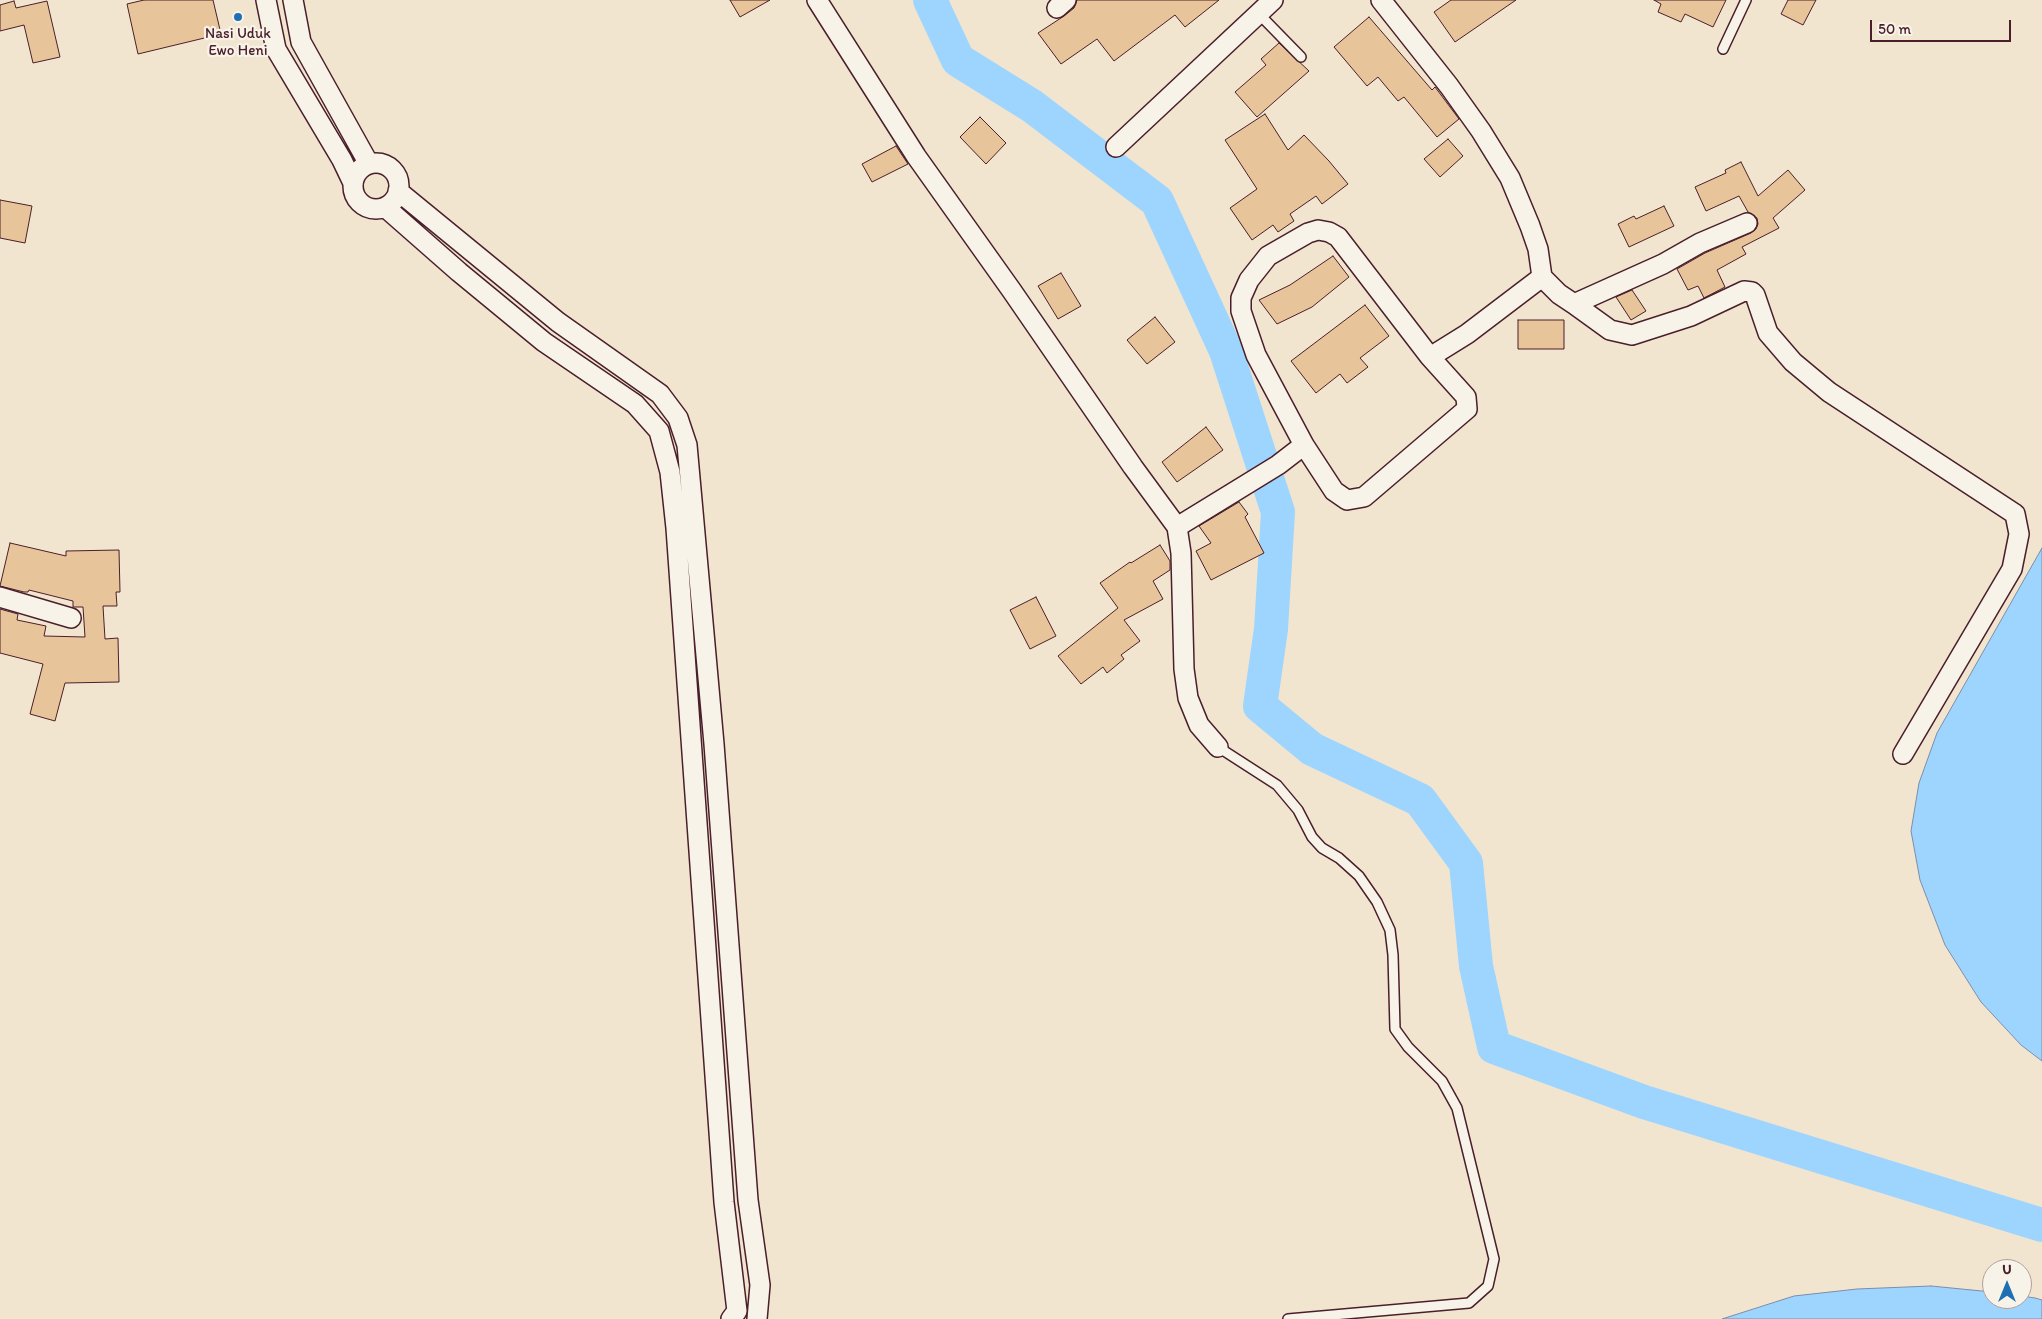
<!DOCTYPE html>
<html>
<head>
<meta charset="utf-8">
<style>
	body { margin:0 }
	#map { position:relative; width:2042px; height:1319px; overflow:hidden; background:#f2e5d0; font-family:Itim,sans-serif }
	canvas { display:block }
	.north { position:absolute; left:1982px; top:1259px; width:50px; height:50px; box-sizing:border-box; background:#f7f3e8; border:1px solid #b29e9c; border-radius:50%; rotate:0deg; font-size:14px; font-weight:700; line-height:20px; text-align:center; color:#4a1f2b }
	.north::after { content:''; display:block; margin:auto; width:18px; height:22px; background:#1f6fb2; clip-path:polygon(50% 0,100% 100%,50% 72%,0 100%) }
	.scale { position:absolute; left:1870px; top:20px; width:141px; height:22px; box-sizing:border-box; border:2px solid #4a1f2b; border-top:0; padding-left:6px; font-size:15px; line-height:18px; white-space:nowrap; color:#4a1f2b; -webkit-text-stroke:4px #f7f3e8; paint-order:stroke }
</style>
</head>
<body>
<div id="map">
<canvas width="2042" height="1319"></canvas>
<div class="north">U</div>
<div class="scale">50 m</div>
</div>
<script>
const c = document.querySelector('canvas').getContext('2d');
c.lineJoin = 'round';
function fillPath(path, color) { c.fillStyle = color; c.fill(path, 'evenodd'); }
const toPath = rows => new Path2D(rows.map(r => 'M' + r).join(''));
function stroke(path, color, width, dash) { c.strokeStyle = color; c.lineWidth = width; c.lineCap = dash ? 'butt' : 'round'; c.setLineDash(dash || []); c.stroke(path); }
function write(font, color, halo, rows, align = 'center') {
  c.font = font + ' Itim,sans-serif'; c.lineWidth = 4.5; c.setLineDash([]); c.textBaseline = 'middle'; c.strokeStyle = halo; c.fillStyle = color; for (const [text, x, y, turn = 0] of rows) {
    c.save(); c.translate(x, y); c.rotate((+turn || 0) * Math.PI / 180); c.textAlign = isNaN(turn) ? turn : align; if (halo) c.strokeText(text, 0, 0); c.fillText(text, 0, 0); c.restore();
  }
}
const water = toPath([
	[2042,548,2042,1061,2021,1045,1981,1002,1945,945,1920,880,1911,831,1919,783,1937,733,2042,548],
	[1931,1286,1992,1292,1992,1299,2022,1299,2022,1296,2035,1298,2042,1300,2042,1319,1722,1319,1794,1296,1857,1289,1931,1286]
]);
const river = toPath([
	[930,0,958,60,1032,106,1157,201,1226,351,1278,512,1271,629,1260,706,1312,749,1420,800,1466,863,1476,966,1494,1047,1644,1102,2042,1225]
]);
const building = toPath([
	[144,0,213,0,221,34,138,54,127,4,144,0],
	[730,0,770,0,740,17,730,0],
	[1077,0,1219,0,1185,27,1175,15,1114,61,1097,39,1061,64,1038,33,1064,16,1074,8,1077,0],
	[1451,0,1516,0,1455,42,1434,12,1451,0],
	[1654,0,1726,0,1713,27,1685,14,1681,22,1658,12,1661,4,1654,0],
	[1788,0,1816,0,1803,25,1781,14,1788,0],
	[14,1,16,8,47,1,60,57,33,63,24,25,0,31,0,5,14,1],
	[1369,17,1432,90,1435,87,1459,119,1437,137,1404,97,1398,101,1378,77,1367,86,1334,47,1369,17],
	[1279,43,1309,71,1257,117,1235,92,1266,65,1261,59,1279,43],
	[1265,114,1288,150,1304,135,1329,161,1348,184,1322,204,1316,196,1290,214,1294,221,1278,232,1273,225,1252,240,1230,208,1257,189,1225,140,1265,114],
	[980,117,1006,143,986,164,960,137,980,117],
	[1448,139,1463,156,1440,177,1424,159,1448,139],
	[896,146,908,164,872,182,862,164,896,146],
	[1741,162,1758,196,1788,170,1805,190,1773,218,1779,228,1742,247,1746,254,1717,270,1725,287,1704,298,1698,286,1688,290,1677,269,1705,253,1751,233,1756,229,1758,224,1757,218,1748,212,1739,196,1706,211,1695,187,1726,173,1725,170,1741,162],
	[0,200,32,206,25,243,0,238,0,200],
	[1664,206,1674,226,1629,247,1618,224,1634,216,1636,219,1664,206],
	[1333,256,1349,277,1312,307,1277,324,1259,300,1290,285,1333,256],
	[1061,273,1081,306,1058,319,1038,286,1061,273],
	[1632,290,1646,311,1631,320,1616,297,1632,290],
	[1365,305,1389,336,1360,358,1368,367,1347,383,1340,374,1316,393,1291,361,1365,305],
	[1155,317,1175,342,1147,364,1127,340,1155,317],
	[1518,320,1564,320,1564,349,1518,349,1518,320],
	[1206,427,1223,450,1177,482,1162,462,1206,427],
	[1239,502,1248,514,1245,517,1264,553,1211,580,1196,551,1211,543,1199,526,1239,502],
	[10,543,66,556,66,551,119,550,120,592,116,592,117,606,103,606,105,639,118,638,119,682,65,683,55,721,30,714,43,664,0,653,0,609,18,614,17,620,46,626,44,636,85,637,83,607,73,607,73,601,29,590,28,592,24,592,0,586,10,543],
	[1160,545,1170,561,1170,570,1153,581,1163,599,1124,620,1140,641,1121,655,1124,659,1107,673,1103,667,1081,684,1058,656,1118,608,1100,583,1130,562,1131,563,1160,545],
	[1036,597,1056,636,1030,649,1010,610,1036,597]
]);
const service = toPath([
	[1258,13,1301,57],
	[1723,49,1746,0],
	[1218,747,1277,785,1298,810,1312,837,1322,848,1339,858,1359,876,1377,902,1390,930,1393,955,1395,1029,1408,1047,1442,1081,1457,1108,1494,1259,1488,1286,1469,1303,1288,1319]
]);
const minor = toPath([
	[266,0,276,49,342,160,353,183],
	[293,0,301,42,369,164],
	[817,0,916,156,1012,291,1133,467,1177,527,1278,465,1304,445,1334,491,1347,500,1364,497,1467,409,1466,397,1430,357,1338,237,1329,232,1318,230,1308,233,1268,256,1249,280,1241,298,1241,311,1256,355,1304,445],
	[1381,0,1449,86,1481,131,1510,178,1530,226,1538,249,1542,277,1559,294,1574,304,1663,264,1700,243,1747,223],
	[1057,8,1066,0],
	[1116,147,1273,0],
	'353 186a23 23 0 1 1 46 0a23 23 0 1 1-46 0Z',
	[398,191,558,322,660,394,678,418,687,445,714,744,748,1200,760,1285,757,1319],
	[385,207,459,272,544,342,635,404,659,431,670,472,676,528,724,1202,737,1311,731,1319],
	[1574,304,1610,330,1632,335,1691,316,1744,291,1752,292,1755,295,1768,333,1793,362,1829,392,2015,514,2019,534,2012,569,1903,754],
	[1430,357,1467,334,1542,277],
	[1177,527,1181,553,1184,669,1188,698,1199,725,1218,747],
	[0,597,71,618]
]);
const markers = [
	[238,17,5,"#1f6fb2"]
];
const poiNames = [
	["Nasi Uduk",238,34],
	["Ewo Heni",238,51]
];
fillPath(water, '#9ed5fe');
stroke(water, '#7c8caa', 1);
stroke(river, '#9ed5fe', 34);
fillPath(building, '#e7c499');
stroke(building, '#4a1f2b', 1);
stroke(service, '#4a1f2b', 12);
stroke(minor, '#4a1f2b', 22);
stroke(service, '#f7f3e8', 9);
stroke(minor, '#f7f3e8', 19);
for (const [x, y, r, color] of markers) { const dot = new Path2D(); dot.arc(x, y, r, 0, 2 * Math.PI); c.fillStyle = color; c.fill(dot); stroke(dot, '#f7f3e8', 2); }
write('15px', '#4a1f2b', '#f7f3e8', poiNames);
</script>
</body>
</html>
